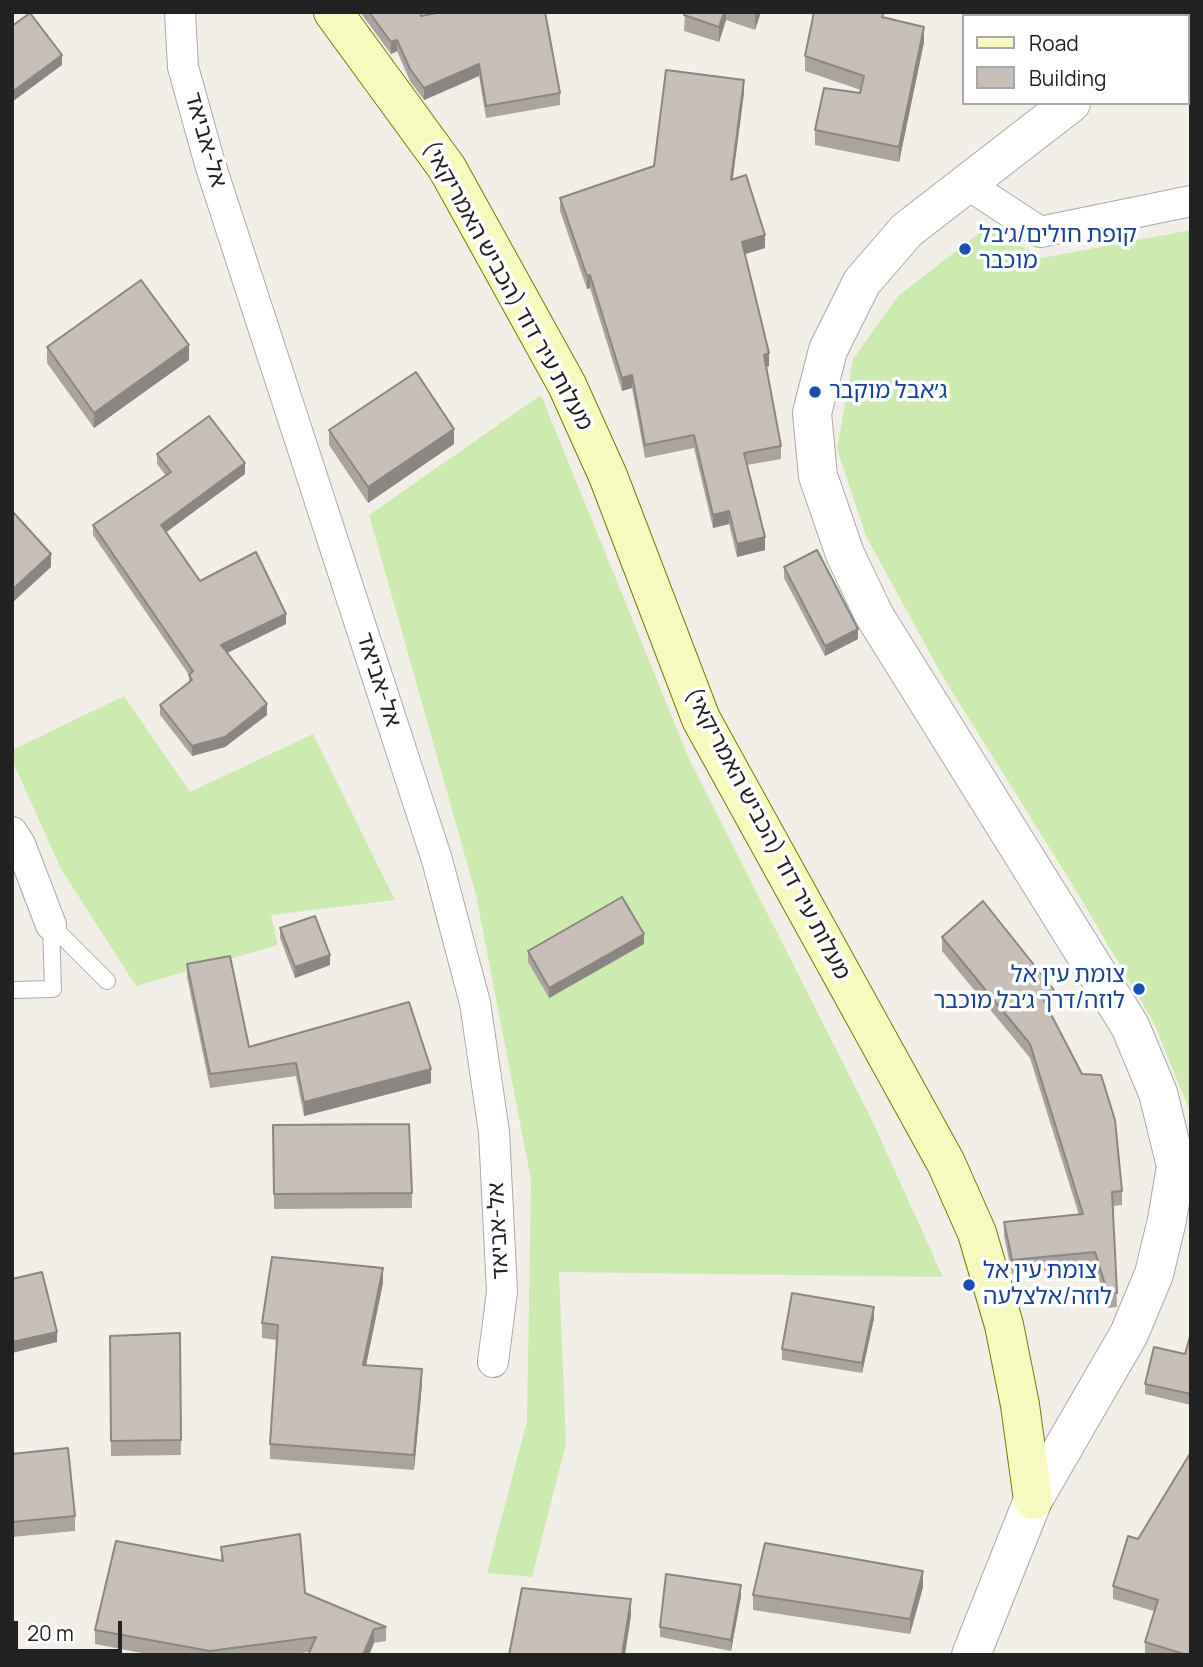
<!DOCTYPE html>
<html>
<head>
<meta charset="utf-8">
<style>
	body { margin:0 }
	#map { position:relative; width:1203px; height:1667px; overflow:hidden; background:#f2efe9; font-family:Manrope,sans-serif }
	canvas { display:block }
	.frame { position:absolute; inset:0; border:14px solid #222; pointer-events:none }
	.legend { position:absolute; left:962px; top:14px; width:228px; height:91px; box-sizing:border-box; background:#fff; border:2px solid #a7a7a7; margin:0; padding:9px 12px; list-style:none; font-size:21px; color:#222 }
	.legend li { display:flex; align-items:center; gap:14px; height:35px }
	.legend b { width:35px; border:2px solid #a7a7a7 }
	.scale { position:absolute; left:14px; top:1621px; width:108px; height:32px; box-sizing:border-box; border:4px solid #222; border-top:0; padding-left:9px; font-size:21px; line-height:24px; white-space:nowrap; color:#222; -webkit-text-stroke:5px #fff; paint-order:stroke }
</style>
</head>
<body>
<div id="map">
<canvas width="1203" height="1667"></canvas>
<div class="frame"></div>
<ul class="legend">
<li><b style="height:9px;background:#f7fabf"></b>Road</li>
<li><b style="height:19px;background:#c7bfb8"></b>Building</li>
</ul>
<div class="scale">20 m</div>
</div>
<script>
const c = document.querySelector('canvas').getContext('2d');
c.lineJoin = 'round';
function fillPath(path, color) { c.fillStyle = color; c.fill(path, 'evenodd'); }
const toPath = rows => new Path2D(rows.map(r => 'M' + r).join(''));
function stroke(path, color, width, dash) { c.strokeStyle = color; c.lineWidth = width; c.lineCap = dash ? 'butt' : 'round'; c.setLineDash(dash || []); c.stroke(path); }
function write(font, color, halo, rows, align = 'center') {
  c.font = font + ' Manrope,"Noto Sans Hebrew",sans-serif'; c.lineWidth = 7; c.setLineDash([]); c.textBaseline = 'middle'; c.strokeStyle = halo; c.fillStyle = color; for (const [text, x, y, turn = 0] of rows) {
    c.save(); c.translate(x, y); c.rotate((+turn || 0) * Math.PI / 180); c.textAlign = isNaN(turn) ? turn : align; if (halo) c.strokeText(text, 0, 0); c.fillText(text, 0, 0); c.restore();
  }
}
const grass = toPath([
	[987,227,1042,258,1191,230,1191,1114,1154,1023,1074,887,943,677,866,536,837,449,853,359,898,296],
	[541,395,690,761,870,1116,943,1277,559,1272,566,1444,532,1577,487,1573,527,1421,531,1180,476,895,369,515],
	[124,696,190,792,313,734,395,900,271,915,278,945,136,986,61,869,12,760,12,750]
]);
const service = toPath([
	[12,990,53,989,51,925,107,981]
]);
const minor = toPath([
	[180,12,183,67,210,164,437,860,475,1003,494,1132,502,1292,493,1362],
	[967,184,1040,232,1191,201],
	[12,832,20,844,51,925]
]);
const tertiary = toPath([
	[1187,25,1191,23],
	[971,1655,1033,1500,1129,1334,1154,1274,1167,1220,1176,1166,1158,1093,1130,1026,874,615,845,554,818,476,812,413,828,350,862,282,907,230,1071,103]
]);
const secondary = toPath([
	[333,12,447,168,567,385,608,476,701,719,946,1163,977,1233,1004,1325,1020,1405,1033,1500]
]);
const wall = toPath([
	[360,12,420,12,421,16,560,93,560,105,486,118,479,76,424,100,410,81,397,51,391,54],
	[685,12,761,12,755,30,726,20,719,42,684,31],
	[978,12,1094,12,1092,16,980,16,978,15],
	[885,18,924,42,899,162,815,145,815,130,860,93,861,90,805,71,805,56],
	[744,93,732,180,765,248,745,254,769,366,766,367,781,446,781,459,747,465,765,550,737,557,729,524,713,528,694,448,645,458,632,388,622,391,590,288,587,289,560,211,560,198,654,166],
	[47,347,189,360,94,428,47,363],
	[329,430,454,444,368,503,329,445],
	[157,454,245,474,166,532,200,581,286,624,227,653,267,715,225,747,192,756,160,715,160,705,189,682,189,675,93,535,93,525,166,476,157,464],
	[784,567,858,639,825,656,784,578],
	[280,928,330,965,295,978,280,938],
	[942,937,1054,1004,1048,1009,1122,1191,1122,1205,1113,1206,1117,1307,1108,1308,1095,1266,1012,1274,1004,1236,1004,1222,1079,1215,1030,1058,942,951],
	[644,944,549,998,528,962,528,951],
	[187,964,249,1047,431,1083,304,1116,296,1076,210,1088,187,977],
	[273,1125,412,1193,412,1208,274,1209],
	[383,1283,366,1365,422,1384,414,1470,270,1459,270,1444,277,1340,262,1338,262,1323],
	[874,1318,862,1373,782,1360,782,1349],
	[180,1333,181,1455,111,1456,110,1336],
	[1191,1333,1191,1405,1145,1394,1145,1384,1185,1354],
	[12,1454,75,1516,75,1531,12,1537],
	[1128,1536,1191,1655,1145,1655,1145,1642,1154,1611,1113,1599,1113,1586],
	[221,1547,305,1593,386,1627,386,1641,287,1655,152,1655,95,1644,95,1630,221,1561],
	[923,1587,910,1634,753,1610,753,1595],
	[741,1596,731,1651,660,1637,660,1627]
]);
const shadedWall = toPath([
	[724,12,726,12,726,20,719,42,719,27],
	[756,12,761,12,755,30,755,14],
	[1088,12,1094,12,1092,16,1087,16],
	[924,27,924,42,899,162,899,147],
	[397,40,397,51,391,54,391,42],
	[62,55,62,65,12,102,12,92],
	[479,64,479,76,424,100,424,88],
	[744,80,744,93,731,193,731,180],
	[765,235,765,248,742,255,742,242],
	[590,275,590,288,587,289,587,276],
	[189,345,189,360,94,428,94,413],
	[769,353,769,366,764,368,764,355],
	[632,375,632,388,622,391,622,378],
	[454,429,454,444,368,503,368,487],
	[245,463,245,474,161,536,161,525],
	[729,511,729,524,713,528,713,515],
	[765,537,765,550,737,557,737,544],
	[51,554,51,567,12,603,12,590],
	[286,614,286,624,221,656,221,645],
	[858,629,858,639,825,656,825,646],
	[267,704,267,715,225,747,192,756,192,746],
	[644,934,644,944,549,998,549,988],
	[330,955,330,965,295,978,295,967],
	[1054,990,1054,1004,1043,1013,1043,999],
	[431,1069,431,1083,304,1116,304,1102],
	[383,1268,383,1283,363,1380,363,1365],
	[874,1307,874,1318,862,1373,862,1363],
	[57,1332,57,1342,12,1353,12,1342],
	[422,1369,422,1384,414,1470,414,1455],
	[923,1571,923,1587,910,1634,910,1619],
	[741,1585,741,1596,731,1651,731,1640],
	[631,1599,631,1616,625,1655,622,1655],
	[374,1629,374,1643,369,1655,363,1655]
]);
const building = toPath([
	[369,12,420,12,421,16,442,12,545,12,560,93,486,106,479,64,424,88,410,69,397,40,391,42,369,12],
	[685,12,724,12,719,27,684,15,685,12],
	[814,12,884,12,882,17,924,27,899,147,815,130,824,88,860,93,864,76,805,56,814,12],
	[1011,12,1088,12,1087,16,1015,16,1016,14,1011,12],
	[30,13,62,55,12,92,12,26,30,13],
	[666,70,744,80,731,180,746,175,765,235,742,242,769,353,764,355,781,446,744,453,765,537,737,544,729,511,713,515,694,435,645,445,632,375,622,378,590,275,587,276,560,198,654,166,666,70],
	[141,280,189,345,94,413,47,347,141,280],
	[416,372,454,429,368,487,329,430,416,372],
	[209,416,245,463,161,525,200,581,256,552,286,614,221,645,267,704,225,737,192,746,160,705,192,680,189,675,193,671,93,525,171,472,157,454,209,416],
	[12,511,51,554,12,590,12,511],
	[817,550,858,629,825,646,784,567,817,550],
	[622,897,644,934,549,988,528,951,622,897],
	[983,901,1054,990,1043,999,1082,1074,1101,1075,1115,1120,1122,1191,1112,1192,1117,1293,1108,1294,1095,1252,1012,1260,1004,1222,1083,1214,1030,1044,942,937,983,901],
	[315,916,330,955,295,967,280,928,315,916],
	[230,956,249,1047,409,1002,431,1069,304,1102,296,1063,210,1074,187,964,230,956],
	[409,1124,412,1193,274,1194,273,1125,409,1124],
	[272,1257,383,1268,363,1365,422,1369,414,1455,270,1444,278,1325,262,1323,272,1257],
	[42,1272,57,1332,12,1342,12,1279,42,1272],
	[792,1293,874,1307,862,1363,782,1349,792,1293],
	[180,1333,181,1440,111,1441,110,1336,180,1333],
	[1191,1333,1191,1394,1145,1384,1154,1347,1185,1354,1191,1333],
	[68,1448,75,1516,12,1522,12,1454,68,1448],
	[1191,1452,1191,1655,1187,1655,1145,1642,1158,1600,1113,1586,1128,1536,1138,1539,1191,1452],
	[300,1534,305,1593,386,1627,374,1629,363,1655,308,1655,316,1637,210,1651,95,1630,116,1541,223,1561,221,1547,300,1534],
	[765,1543,923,1571,910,1619,753,1595,765,1543],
	[666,1574,741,1585,731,1640,660,1627,666,1574],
	[522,1588,631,1599,622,1655,509,1655,522,1588]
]);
const markers = [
	[965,249,7,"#1a4fb4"],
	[815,392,7,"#1a4fb4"],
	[1139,989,7,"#1a4fb4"],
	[969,1285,7,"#1a4fb4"]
];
const streetNames = [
	["אל-אביאד",205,140,74],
	["מעלות עיר דוד (הכביש האמריקאי)",507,286,61],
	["אל-אביאד",378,680,72],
	["מעלות עיר דוד (הכביש האמריקאי)",767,834,62],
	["אל-אביאד",499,1231,-93]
];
const transitNames = [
	["קופת חולים/ג׳בל",979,236],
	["מוכבר",979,262],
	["ג׳אבל מוקבר",829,392],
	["צומת עין אל",1125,976,"right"],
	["לוזה/דרך ג׳בל מוכבר",1125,1002,"right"],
	["צומת עין אל",983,1272],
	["לוזה/אלצלעה",983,1298]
];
fillPath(grass, '#cdebb0');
stroke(service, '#a9a9a9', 18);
stroke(minor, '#a9a9a9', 32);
stroke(tertiary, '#a9a9a9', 40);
stroke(secondary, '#707d05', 40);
stroke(service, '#fff', 16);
stroke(minor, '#fff', 30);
stroke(tertiary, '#fff', 38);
stroke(secondary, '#f7fabf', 38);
fillPath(wall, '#aba49e');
fillPath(shadedWall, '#8b8681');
fillPath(building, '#c7bfb8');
stroke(building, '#8b8681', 2);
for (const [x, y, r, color] of markers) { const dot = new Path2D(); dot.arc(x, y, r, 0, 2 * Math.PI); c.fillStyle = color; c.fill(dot); stroke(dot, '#fff', 2.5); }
write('23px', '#222', '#fff', streetNames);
write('23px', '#164399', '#fff', transitNames, 'left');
</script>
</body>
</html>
